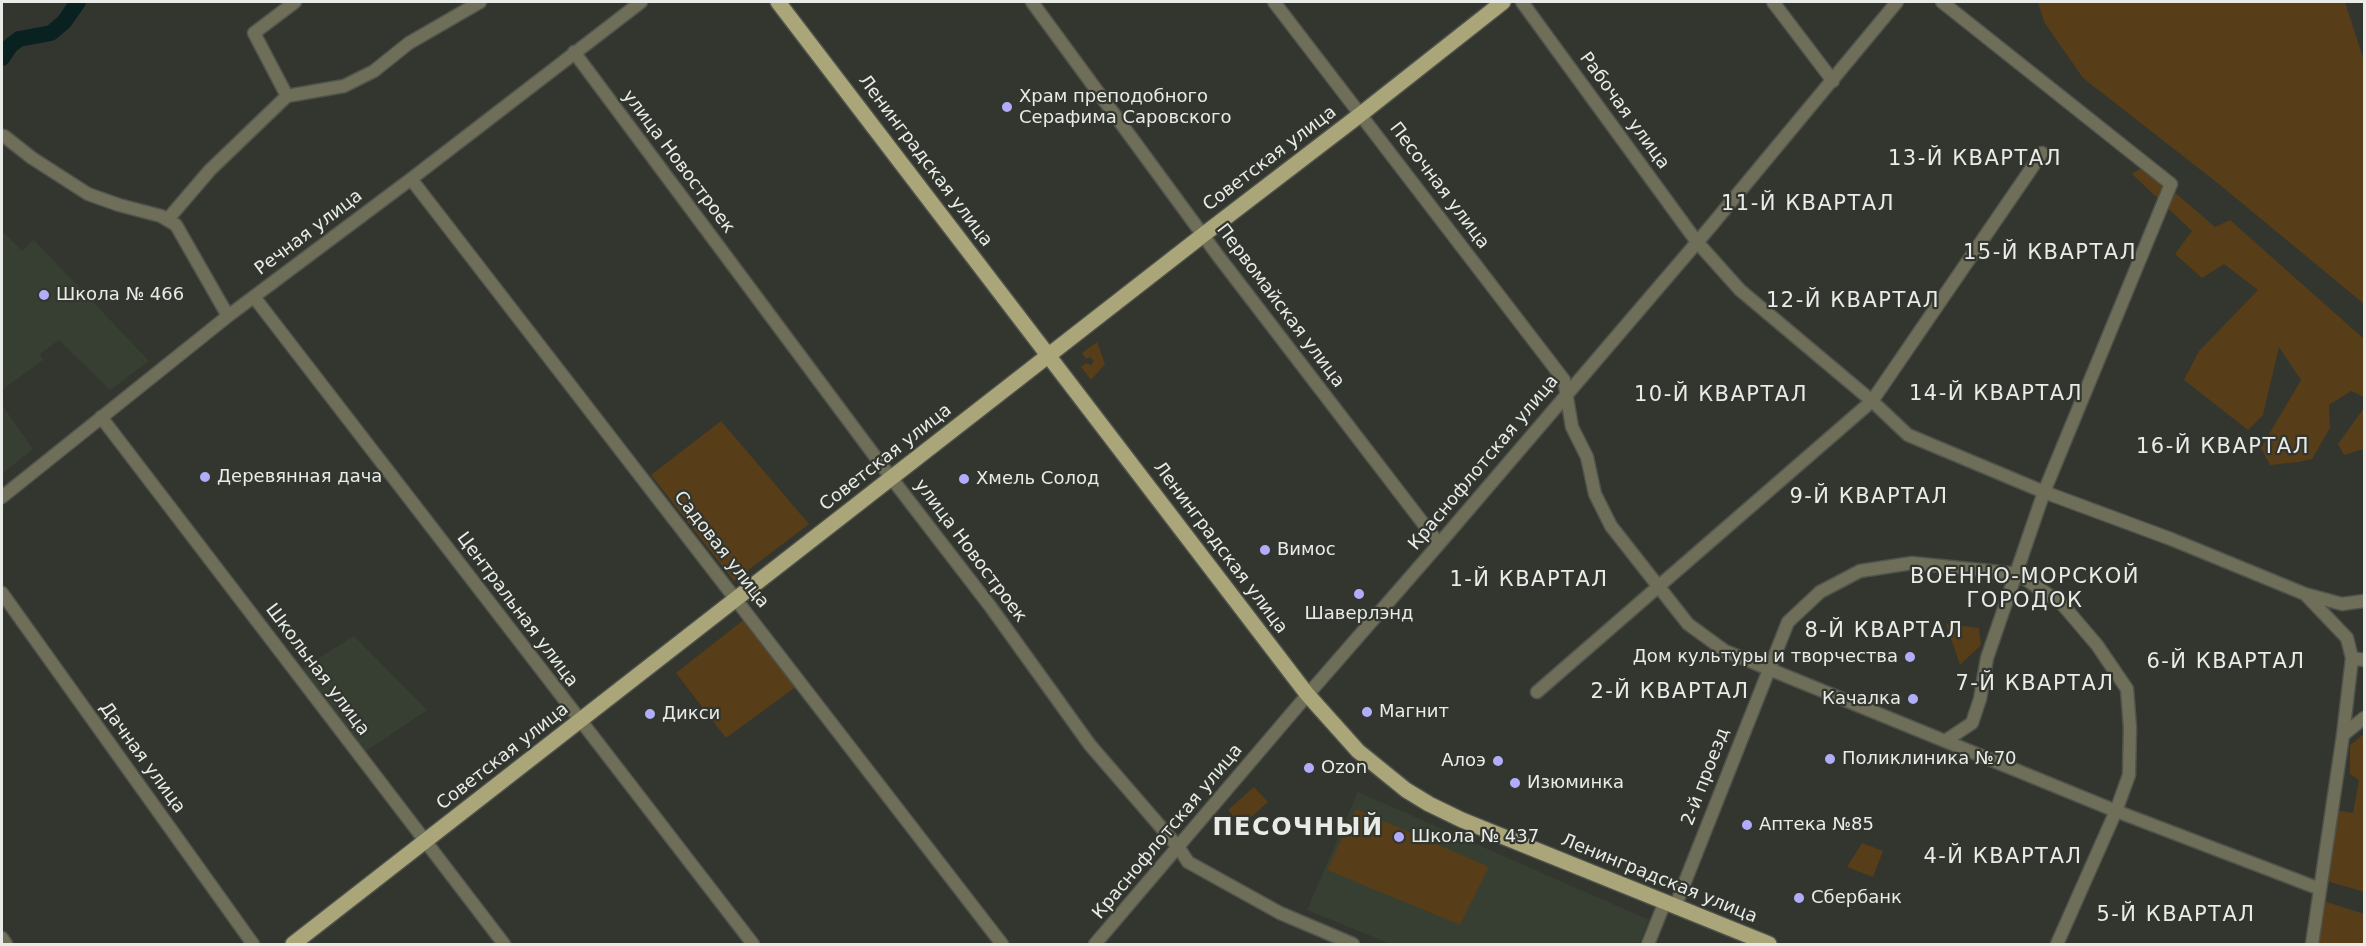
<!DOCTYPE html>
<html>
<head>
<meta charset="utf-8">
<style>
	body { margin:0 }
	#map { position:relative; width:2366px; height:946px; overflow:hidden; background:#32362f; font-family:"DejaVu Sans",sans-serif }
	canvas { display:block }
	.frame { position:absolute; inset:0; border:3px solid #e8ebe7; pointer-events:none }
</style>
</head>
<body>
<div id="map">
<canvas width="2366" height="946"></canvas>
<div class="frame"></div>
</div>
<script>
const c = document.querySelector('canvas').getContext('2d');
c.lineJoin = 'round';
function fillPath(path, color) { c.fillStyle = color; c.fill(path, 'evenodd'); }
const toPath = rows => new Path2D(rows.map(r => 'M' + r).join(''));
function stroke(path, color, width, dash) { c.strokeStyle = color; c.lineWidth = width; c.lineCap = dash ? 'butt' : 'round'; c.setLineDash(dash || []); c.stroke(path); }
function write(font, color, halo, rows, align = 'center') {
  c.font = font + ' "DejaVu Sans",sans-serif'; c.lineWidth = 4.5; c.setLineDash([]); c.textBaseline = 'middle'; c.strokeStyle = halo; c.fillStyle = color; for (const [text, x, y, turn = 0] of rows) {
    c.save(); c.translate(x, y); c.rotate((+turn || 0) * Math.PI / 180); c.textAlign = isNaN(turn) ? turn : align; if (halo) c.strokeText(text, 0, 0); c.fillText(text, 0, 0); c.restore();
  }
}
const built = toPath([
	[2,231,22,251,34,240,149,361,110,390,59,340,40,354,43,360,2,390],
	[2,405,33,449,2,474],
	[354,636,427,710,359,756,296,672],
	[1358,792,1649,920,1639,944,1391,944,1307,910]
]);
const green = toPath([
	[2038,2,2345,2,2364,61,2364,304,2220,185,2083,78,2044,22],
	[2144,166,2215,227,2230,220,2364,339,2364,397,2351,391,2329,405,2330,428,2312,459,2299,462,2270,465,2261,448,2301,380,2279,347,2263,415,2248,430,2184,380,2199,351,2258,290,2224,264,2202,278,2175,254,2192,231,2132,174],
	[1097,342,1105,364,1091,380,1081,367,1086,363,1091,365,1094,361,1090,357,1086,359,1082,353],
	[2364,408,2364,449,2344,455,2338,444],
	[721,421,809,524,734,581,651,475],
	[746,618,797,686,726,738,676,673],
	[1946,624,1979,628,1981,645,1960,665],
	[2364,734,2364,892,2327,881,2336,810,2353,813,2359,780,2350,774,2350,745],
	[1254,787,1268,802,1241,826,1228,810],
	[1356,809,1489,867,1460,925,1327,870],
	[1862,843,1883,851,1873,877,1847,867],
	[2324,901,2364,914,2364,944,2304,944]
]);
const river = toPath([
	[2,58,10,46,19,39,51,33,64,22,78,2]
]);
const minor = toPath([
	[1032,2,1219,257,1439,544],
	[1274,2,1564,380,1572,427,1587,457,1595,494,1611,526,1688,624,1725,651,2116,811,2320,889],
	[1522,2,1697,242,1740,290,1872,401,1908,435,2044,492,2171,539,2305,594,2342,604,2364,601],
	[1773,2,1833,81],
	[1942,2,2171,184,2044,492,1987,658,1980,699,1972,723,1945,741],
	[574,52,886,471,990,606,1090,745,1179,848,1188,862,1280,913,1353,944],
	[287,96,254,33,295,2],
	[4,136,32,158,88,194,119,205,161,216,176,225,228,316],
	[411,179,1002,944],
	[168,219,210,170,287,96,344,86,374,71,409,43,480,2],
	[254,297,753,944],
	[101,417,504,944],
	[2,497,228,316,411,179,641,2],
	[2,593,253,944],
	[2306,595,2347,638,2352,658,2343,735,2312,944],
	[2352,658,2364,660],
	[1537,692,1872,401,2042,153],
	[2343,735,2364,718],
	[1675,907,1788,622,1820,592,1860,571,1912,563,2018,574,2062,604,2097,645,2127,689,2130,728,2129,775,2116,811,2057,944],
	[2,938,6,944],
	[1095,944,1297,707,1439,544,1711,226,1897,2],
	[1648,944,1665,902]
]);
const major = toPath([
	[778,2,1307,694,1358,751,1406,790,1429,804,1462,820,1769,944],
	[293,944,1203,235,1361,114,1503,2]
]);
const markers = [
	[1007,107,6,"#b1adfa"],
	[44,295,6,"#b1adfa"],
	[205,477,6,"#b1adfa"],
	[964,479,6,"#b1adfa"],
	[1265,550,6,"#b1adfa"],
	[1359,594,6,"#b1adfa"],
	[1910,657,6,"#b1adfa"],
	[1913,699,6,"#b1adfa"],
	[1367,712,6,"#b1adfa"],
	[650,714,6,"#b1adfa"],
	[1830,759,6,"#b1adfa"],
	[1498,761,6,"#b1adfa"],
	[1309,768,6,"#b1adfa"],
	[1515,783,6,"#b1adfa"],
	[1747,825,6,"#b1adfa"],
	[1399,837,6,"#b1adfa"],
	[1799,898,6,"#b1adfa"]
];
const poiNames = [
	["Храм преподобного",1019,97],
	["Серафима Саровского",1019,118],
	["Школа № 466",56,295],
	["Деревянная дача",217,477],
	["Хмель Солод",976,479],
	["Вимос",1277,550],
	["Шаверлэнд",1359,614,"center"],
	["Дом культуры и творчества",1898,657,"right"],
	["Качалка",1901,699,"right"],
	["Магнит",1379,712],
	["Дикси",662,714],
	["Поликлиника №70",1842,759],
	["Алоэ",1486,761,"right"],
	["Ozon",1321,768],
	["Изюминка",1527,783],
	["Аптека №85",1759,825],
	["Школа № 437",1411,837],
	["Сбербанк",1811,898]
];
const streetNames = [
	["Рабочая улица",1624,111,54],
	["Советская улица",1270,159,-37],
	["Ленинградская улица",925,161,53],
	["улица Новостроек",678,162,53],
	["Песочная улица",1439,186,53],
	["Речная улица",309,233,-37],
	["Первомайская улица",1280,306,53],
	["Советская улица",886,458,-38],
	["Краснофлотская улица",1484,463,-50],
	["Ленинградская улица",1220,548,53],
	["Садовая улица",721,550,52],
	["улица Новостроек",970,551,53],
	["Центральная улица",517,610,53],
	["Школьная улица",317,670,53],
	["Советская улица",503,757,-38],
	["Дачная улица",142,758,54],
	["2-й проезд",1706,777,-69],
	["Краснофлотская улица",1168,832,-50],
	["Ленинградская улица",1659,879,22]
];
const quarterNames = [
	["13-Й КВАРТАЛ",1975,160],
	["11-Й КВАРТАЛ",1808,205],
	["15-Й КВАРТАЛ",2050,254],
	["12-Й КВАРТАЛ",1853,302],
	["14-Й КВАРТАЛ",1996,395],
	["10-Й КВАРТАЛ",1721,396],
	["16-Й КВАРТАЛ",2223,448],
	["9-Й КВАРТАЛ",1869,498],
	["ВОЕННО-МОРСКОЙ",2025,578],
	["ГОРОДОК",2025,602],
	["1-Й КВАРТАЛ",1529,581],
	["8-Й КВАРТАЛ",1884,632],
	["6-Й КВАРТАЛ",2226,663],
	["7-Й КВАРТАЛ",2035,685],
	["2-Й КВАРТАЛ",1670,693],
	["4-Й КВАРТАЛ",2003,858],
	["5-Й КВАРТАЛ",2176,916]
];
const districtNames = [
	["ПЕСОЧНЫЙ",1298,829]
];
fillPath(built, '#373f32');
fillPath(green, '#573d18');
stroke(river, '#0a2121', 16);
stroke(minor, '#4f534c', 15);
stroke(major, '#4f534c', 18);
stroke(minor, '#6f6e58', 12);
stroke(major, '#aaa679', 15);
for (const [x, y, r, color] of markers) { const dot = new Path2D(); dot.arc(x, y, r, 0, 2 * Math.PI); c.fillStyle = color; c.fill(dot); stroke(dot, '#32362f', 2); }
write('18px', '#e8ebe7', '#32362f', poiNames, 'left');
write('18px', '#e8ebe7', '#32362f', streetNames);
c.letterSpacing = '1.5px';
write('21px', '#e8ebe7', '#32362f', quarterNames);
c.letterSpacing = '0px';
c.letterSpacing = '1.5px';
write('bold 24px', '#e8ebe7', '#32362f', districtNames);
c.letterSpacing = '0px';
</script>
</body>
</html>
